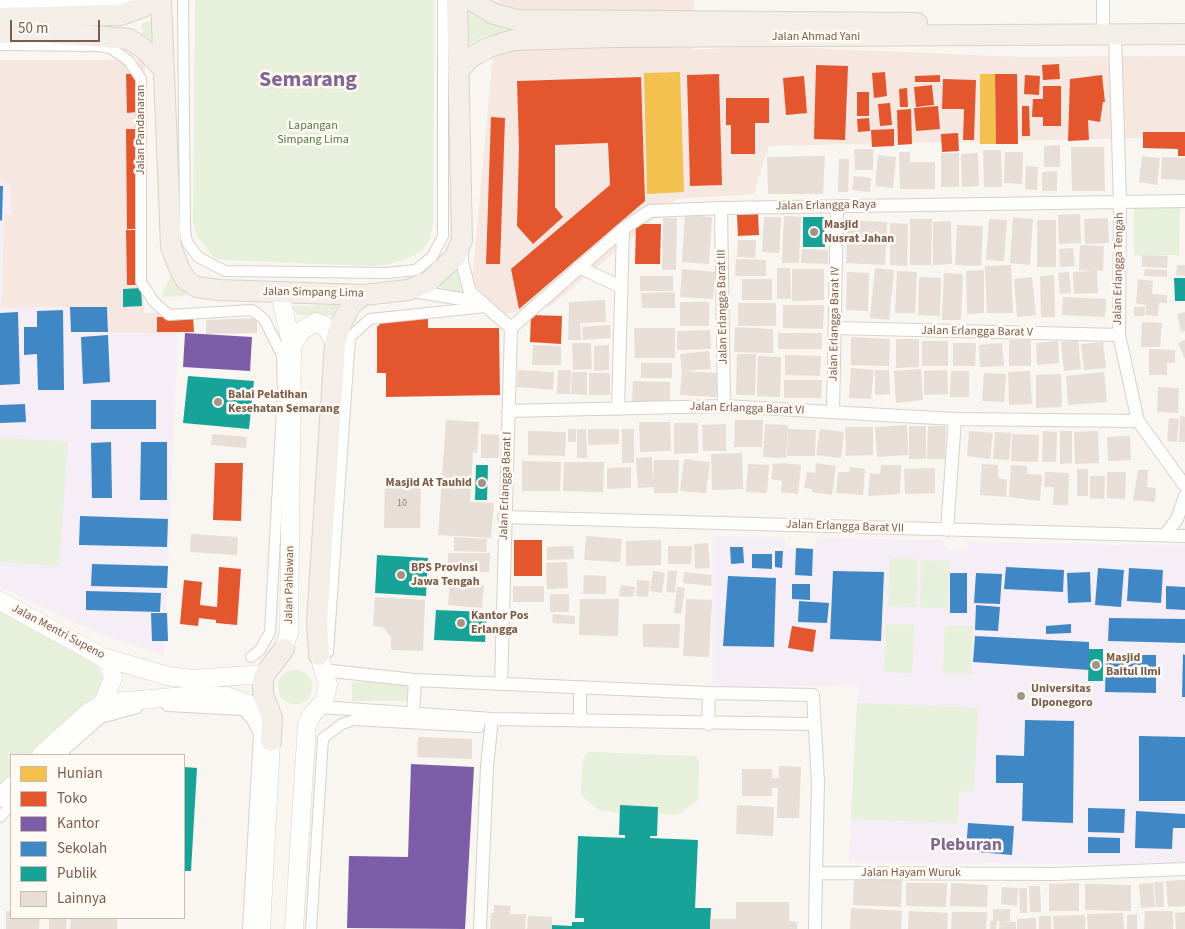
<!DOCTYPE html>
<html>
<head>
<meta charset="utf-8">
<style>
	body { margin:0 }
	#map { position:relative; width:1185px; height:929px; overflow:hidden; background:#f9f5f0; font-family:"Source Sans 3",sans-serif }
	canvas { display:block }
	.legend { position:absolute; left:10px; top:754px; width:175px; height:165px; box-sizing:border-box; background:#fffaf3; border:1px solid #cabbb1; margin:0; padding:6px 9px; list-style:none; font-size:15px; color:#7a5c4d }
	.legend li { display:flex; align-items:center; gap:10px; height:25px }
	.legend b { width:25px; border:1px solid #cabbb1 }
	.scale { position:absolute; left:10px; top:20px; width:90px; height:22px; box-sizing:border-box; border:2px solid #7a5c4d; border-top:0; padding-left:6px; font-size:15px; line-height:18px; white-space:nowrap; color:#7a5c4d; -webkit-text-stroke:4px #fffaf3; paint-order:stroke }
</style>
</head>
<body>
<div id="map">
<canvas width="1185" height="929"></canvas>
<ul class="legend">
<li><b style="height:14px;background:#f2c14e"></b>Hunian</li>
<li><b style="height:14px;background:#e4572e"></b>Toko</li>
<li><b style="height:14px;background:#7b5ea7"></b>Kantor</li>
<li><b style="height:14px;background:#3f88c5"></b>Sekolah</li>
<li><b style="height:14px;background:#17a398"></b>Publik</li>
<li><b style="height:14px;background:#e6ded7"></b>Lainnya</li>
</ul>
<div class="scale">50 m</div>
</div>
<script>
const c = document.querySelector('canvas').getContext('2d');
c.lineJoin = 'round';
function fillPath(path, color) { c.fillStyle = color; c.fill(path, 'evenodd'); }
const toPath = rows => new Path2D(rows.map(r => 'M' + r).join(''));
function stroke(path, color, width, dash) { c.strokeStyle = color; c.lineWidth = width; c.lineCap = dash ? 'butt' : 'round'; c.setLineDash(dash || []); c.stroke(path); }
function write(font, color, halo, rows, align = 'center') {
  c.font = font + ' "Source Sans 3",sans-serif'; c.lineWidth = 5; c.setLineDash([]); c.textBaseline = 'middle'; c.strokeStyle = halo; c.fillStyle = color; for (const [text, x, y, turn = 0] of rows) {
    c.save(); c.translate(x, y); c.rotate((+turn || 0) * Math.PI / 180); c.textAlign = isNaN(turn) ? turn : align; if (halo) c.strokeText(text, 0, 0); c.fillText(text, 0, 0); c.restore();
  }
}
const commercial = toPath([
	[498,0,694,0,693,50,761,46,1022,57,1185,56,1185,137,769,146,754,194,677,199,551,306,503,314,472,283],
	[0,60,145,60,144,313,178,312,178,334,109,333,109,307,1,308,4,214,11,213,10,183,3,184,0,181]
]);
const education = toPath([
	[0,181,3,184,10,183,11,213,4,214,1,308,109,307,109,333,178,334,164,655,95,632,0,587],
	[713,537,785,538,786,548,815,549,815,538,944,540,946,549,967,551,968,542,1185,546,1185,865,849,862,859,685,713,688]
]);
const green = toPath([
	[195,0,434,0,433,224,430,239,422,250,409,258,386,265,372,266,224,260,213,257,197,235,193,222],
	[468,12,483,20,518,30,482,36,469,45],
	[148,21,153,21,152,40,143,35,142,24],
	[1134,205,1180,208,1179,255,1134,255],
	[454,267,458,274,463,294,435,285],
	[173,276,187,293,184,296,163,297,162,294,170,277],
	[337,305,333,315,297,315,292,306],
	[0,438,68,442,59,566,0,562],
	[890,558,918,559,916,607,888,606],
	[921,560,950,561,948,608,920,607],
	[0,611,93,661,103,676,102,686,95,695,34,755,11,755,11,777,0,788],
	[886,625,914,625,912,673,884,672],
	[945,626,973,626,971,674,943,673],
	'278 687a17 17 0 1 1 34 0a17 17 0 1 1-34 0Z',
	[352,682,407,682,407,701,352,701],
	[857,703,978,708,974,791,959,791,958,823,851,819],
	[588,752,696,756,699,761,698,800,679,814,673,815,658,814,658,807,620,805,620,813,599,810,581,795,583,758]
]);
const homes = toPath([
	[680,72,684,192,647,194,644,73],
	[980,74,995,74,996,144,980,144]
]);
const shops = toPath([
	[1059,64,1060,79,1043,80,1042,65],
	[816,65,848,66,845,140,814,139],
	[885,72,887,96,874,98,872,73],
	[126,74,136,74,137,112,127,113],
	[719,74,722,185,690,186,687,75],
	[995,74,1017,74,1018,144,996,144],
	[940,75,940,82,915,82,915,76],
	[1025,75,1040,76,1039,95,1024,94],
	[1102,75,1105,102,1103,102,1100,122,1088,120,1089,140,1068,141,1070,79],
	[804,76,807,113,786,115,783,78],
	[641,77,645,201,519,309,511,269,610,185,608,143,555,145,555,207,563,217,533,244,517,226,519,147,517,81],
	[943,79,976,80,974,140,963,140,964,109,942,109],
	[932,85,934,105,916,107,914,87],
	[1043,86,1061,86,1061,126,1043,126,1043,117,1032,117,1033,99,1043,99],
	[907,88,908,107,900,107,899,89],
	[857,92,869,92,869,116,857,116],
	[726,98,769,98,769,123,755,123,755,154,731,154,731,125,726,125],
	[890,103,892,125,880,126,878,104],
	[938,106,940,129,916,131,914,108],
	[1022,106,1029,106,1030,136,1022,136],
	[911,109,912,144,898,145,897,110],
	[491,117,505,118,500,264,486,264],
	[869,118,870,131,858,132,857,119],
	[126,129,136,129,137,229,127,229],
	[894,129,894,146,872,147,871,130],
	[1143,132,1185,132,1185,156,1178,156,1178,149,1143,148],
	[958,133,959,151,942,152,941,134],
	[758,214,759,235,738,236,737,215],
	[636,224,661,224,660,264,635,264],
	[126,230,137,230,137,285,127,285],
	[531,315,562,316,561,344,530,342],
	[157,317,193,317,194,332,157,332],
	[385,319,428,319,428,328,499,328,500,395,386,397,386,373,377,373,377,327],
	[215,463,243,463,241,521,213,520],
	[514,540,542,540,542,576,514,576],
	[219,567,241,569,237,625,216,623,216,620,199,618,198,626,180,624,184,580,202,582,200,605,217,607],
	[792,626,816,630,813,652,788,648]
]);
const offices = toPath([
	[185,333,252,337,250,371,183,367],
	[411,764,474,767,465,929,347,928,349,856,408,857]
]);
const schools = toPath([
	[0,186,3,186,2,221,0,220],
	[70,307,107,307,108,332,71,332],
	[63,310,64,390,38,390,37,354,24,355,24,327,37,327,37,311],
	[18,312,20,384,0,385,0,313],
	[108,335,110,382,83,384,81,337],
	[91,400,156,400,156,429,91,429],
	[25,404,26,422,0,423,0,405],
	[111,442,112,498,92,498,91,443],
	[141,442,167,442,167,500,140,500],
	[80,516,168,519,167,547,79,545],
	[730,547,743,547,744,563,731,564],
	[796,548,813,549,812,576,795,575],
	[775,551,783,551,782,568,775,567],
	[752,554,772,554,772,569,752,568],
	[92,564,168,566,167,588,91,586],
	[1006,567,1064,570,1063,592,1004,589],
	[1098,568,1124,570,1121,607,1095,605],
	[1129,568,1163,570,1161,603,1127,601],
	[833,571,884,572,881,641,830,639],
	[1090,572,1091,602,1068,603,1067,573],
	[950,573,967,573,967,613,950,613],
	[976,573,1002,574,1000,604,974,603],
	[728,576,776,578,774,647,723,646],
	[792,584,810,584,810,600,792,599],
	[1166,586,1185,587,1185,610,1166,609],
	[86,591,161,593,160,612,86,610],
	[799,601,829,603,827,623,798,622],
	[976,605,1000,607,998,631,975,630],
	[151,613,167,613,168,641,152,641],
	[1109,618,1185,619,1185,643,1108,641],
	[1071,624,1071,633,1046,634,1046,626],
	[975,636,1089,642,1089,670,973,662],
	[1183,654,1185,655,1185,697,1182,697],
	[1106,655,1156,655,1156,693,1105,692],
	[1025,720,1074,721,1073,823,1022,821,1023,783,996,783,996,755,1024,756],
	[1139,736,1185,737,1185,801,1139,801],
	[1088,808,1125,809,1124,833,1088,832],
	[1136,811,1185,814,1185,828,1173,828,1172,849,1135,848],
	[968,823,1014,826,1012,855,966,851],
	[1088,837,1120,838,1120,853,1088,853]
]);
const public = toPath([
	[803,217,824,217,825,247,803,247],
	[1174,278,1185,278,1185,301,1175,301],
	[141,288,142,306,123,307,123,289],
	[188,376,254,381,249,429,183,423],
	[476,465,488,465,487,500,475,500],
	[377,555,428,558,426,596,375,593],
	[436,610,487,612,485,642,434,640],
	[1089,649,1103,649,1103,681,1088,681],
	[184,767,197,768,191,871,184,871],
	[620,805,658,807,657,836,650,836,650,838,698,840,695,908,711,908,710,929,552,929,552,925,572,926,572,922,584,922,584,918,575,918,578,836,625,838,625,835,619,835]
]);
const building = toPath([
	[1060,145,1060,167,1044,167,1044,146],
	[1071,147,1104,147,1105,191,1072,191],
	[854,149,873,149,873,170,855,170],
	[983,150,1001,150,1002,187,984,187],
	[899,152,910,152,910,162,935,162,935,189,900,189],
	[1005,152,1023,152,1022,184,1004,183],
	[941,153,959,153,959,187,941,187],
	[978,153,979,186,962,187,961,154],
	[878,155,896,157,893,188,875,186],
	[825,156,823,194,768,194,767,157],
	[1142,156,1160,158,1157,185,1139,182],
	[1162,157,1185,158,1185,180,1161,179],
	[839,159,849,159,848,192,838,192],
	[1026,166,1038,167,1037,190,1025,189],
	[1057,171,1057,191,1042,191,1042,172],
	[854,176,871,178,870,192,852,190],
	[1080,214,1081,243,1059,244,1058,215],
	[685,215,712,217,709,264,682,262],
	[784,216,801,217,799,263,782,263],
	[764,217,781,217,779,253,762,252],
	[1013,217,1033,219,1030,265,1010,263],
	[663,218,677,218,676,270,662,270],
	[1108,218,1109,243,1085,244,1084,219],
	[910,219,932,219,931,265,910,265],
	[989,219,1007,220,1004,261,986,260],
	[848,220,887,222,885,265,846,263],
	[1037,220,1056,220,1056,267,1037,267],
	[951,221,952,264,933,265,933,222],
	[890,223,908,224,907,266,890,265],
	[957,225,983,226,981,266,955,265],
	[738,240,756,240,755,258,737,257],
	[1080,245,1104,246,1103,271,1097,270,1098,293,1074,294,1073,272,1095,271,1079,270],
	[1073,248,1075,266,1060,267,1059,249],
	[802,249,828,250,828,264,801,263],
	[1142,255,1168,256,1167,268,1142,267],
	[736,259,766,260,766,276,735,276],
	[1011,265,1013,313,987,313,985,266],
	[1177,265,1185,265,1185,276,1176,275],
	[777,268,790,268,791,299,777,299],
	[875,268,894,270,889,320,870,318],
	[682,269,715,272,713,299,680,297],
	[792,269,824,269,824,300,792,301],
	[1145,269,1167,270,1167,277,1144,276],
	[984,270,984,313,967,314,966,271],
	[897,271,917,272,915,313,895,313],
	[847,272,869,273,868,311,846,310],
	[1069,272,1071,293,1060,294,1058,273],
	[944,273,963,274,961,320,942,320],
	[1054,275,1055,317,1041,317,1040,276],
	[640,276,673,276,673,291,640,291],
	[919,277,941,278,940,316,918,315],
	[1032,277,1036,315,1017,317,1014,279],
	[742,279,772,279,772,300,742,300],
	[1138,279,1153,281,1152,294,1167,295,1167,303,1159,303,1158,316,1145,315,1146,305,1136,303],
	[675,292,675,308,642,308,641,293],
	[1063,297,1106,299,1105,317,1062,315],
	[605,300,606,322,580,323,581,340,568,340,569,302],
	[680,302,709,302,709,326,680,326],
	[738,303,776,303,776,326,738,326],
	[783,305,824,305,823,329,783,328],
	[1134,307,1145,307,1144,316,1134,316],
	[1185,312,1185,331,1181,332,1177,314],
	[257,318,257,333,206,334,206,320],
	[1142,322,1162,323,1160,347,1141,347],
	[610,325,611,338,583,340,582,327],
	[735,327,773,329,773,353,734,352],
	[634,328,675,328,675,358,635,358],
	[710,330,711,349,677,350,677,331],
	[778,333,822,333,822,349,778,349],
	[851,337,890,339,889,366,851,365],
	[896,339,919,339,919,367,896,368],
	[1009,340,1031,340,1031,366,1009,366],
	[1078,340,1081,369,1064,371,1061,342],
	[1185,340,1185,359,1178,343],
	[922,341,948,341,948,366,922,366],
	[1058,341,1059,363,1037,365,1036,343],
	[1103,342,1106,368,1084,370,1081,344],
	[572,343,591,343,592,369,573,370],
	[953,343,976,343,975,366,953,366],
	[1002,343,1004,366,980,367,979,345],
	[533,345,561,346,561,365,532,365],
	[609,345,609,370,594,371,594,346],
	[1149,349,1175,350,1175,363,1167,363,1167,375,1149,375],
	[709,351,711,369,682,371,680,354],
	[737,354,756,354,755,395,736,395],
	[785,355,821,356,820,376,785,375],
	[758,356,781,357,780,397,757,396],
	[641,363,672,363,672,378,641,378],
	[851,368,874,370,871,399,849,398],
	[921,369,923,400,896,403,894,371],
	[518,370,554,372,553,390,517,387],
	[558,370,571,370,570,394,557,394],
	[875,370,889,370,890,394,875,395],
	[947,370,948,394,924,395,924,371],
	[682,371,718,373,716,397,680,395],
	[951,371,969,371,969,397,950,397],
	[1030,371,1032,404,1009,405,1008,372],
	[572,372,587,372,587,395,571,394],
	[1104,372,1107,402,1068,405,1066,376],
	[589,373,610,373,610,395,589,395],
	[984,373,1006,374,1004,402,982,401],
	[1061,374,1062,407,1036,408,1036,375],
	[784,380,822,380,821,398,784,398],
	[633,381,670,382,670,403,632,402],
	[1158,387,1179,388,1178,413,1157,412],
	[1180,416,1185,417,1185,442,1179,442],
	[1169,418,1179,419,1177,442,1167,441],
	[446,420,479,422,477,453,473,452,470,502,494,503,491,538,438,535],
	[735,420,763,420,762,447,734,447],
	[639,422,670,422,671,451,640,452],
	[674,423,698,423,698,453,674,454],
	[726,424,726,451,703,451,702,425],
	[765,424,788,425,786,458,763,457],
	[907,425,908,455,877,457,875,427],
	[909,426,926,426,926,459,909,459],
	[928,426,946,426,945,459,927,459],
	[845,427,873,427,873,455,846,456],
	[568,429,576,429,576,442,568,442],
	[577,429,586,429,587,458,577,458],
	[588,429,619,429,619,444,588,445],
	[622,429,634,429,634,463,622,463],
	[788,429,816,430,815,456,787,456],
	[820,429,844,432,841,458,816,455],
	[528,431,566,432,565,456,528,455],
	[969,431,993,433,990,459,967,456],
	[1043,431,1057,432,1056,462,1042,462],
	[1060,431,1072,431,1072,463,1060,464],
	[1098,431,1099,463,1075,464,1074,432],
	[995,432,1011,433,1009,460,993,459],
	[212,434,247,437,246,448,211,445],
	[481,434,499,435,499,458,481,458],
	[1012,434,1039,435,1038,462,1011,461],
	[1130,436,1131,460,1108,461,1107,437],
	[742,453,743,489,712,490,711,454],
	[652,457,653,484,654,460,679,460,678,493,654,493,654,487,638,488,636,458],
	[684,459,710,462,706,493,680,491],
	[522,461,561,462,560,491,522,491],
	[564,462,604,462,603,492,563,491],
	[784,463,801,465,798,494,781,492,782,481,771,479,773,464],
	[816,463,836,466,832,495,812,492,812,489,804,488,807,472,815,473],
	[748,464,769,465,767,493,746,492],
	[982,464,998,465,998,478,1007,480,1006,497,980,495],
	[881,465,901,465,900,494,868,496,870,473,880,474],
	[1011,465,1027,466,1027,474,1042,475,1040,501,1009,497],
	[631,467,631,488,607,489,607,468],
	[850,467,865,469,863,495,836,493,838,472,849,472],
	[935,468,935,493,905,494,904,469],
	[1077,469,1088,469,1088,496,1077,496],
	[1138,470,1148,470,1147,487,1156,488,1155,502,1133,500],
	[1045,472,1069,473,1068,505,1053,505,1054,487,1044,487],
	[1107,472,1126,472,1125,499,1107,498],
	[1090,476,1105,476,1104,499,1090,498],
	[385,478,421,480,420,528,384,528],
	[191,534,238,537,237,555,190,552],
	[586,536,622,539,620,562,584,560],
	[454,537,487,539,486,552,454,551],
	[661,540,661,565,626,566,626,541],
	[708,543,710,568,695,569,694,544],
	[573,546,574,559,547,560,547,547],
	[668,546,692,546,691,564,668,564],
	[448,553,490,553,489,572,448,571],
	[567,562,568,588,547,589,546,563],
	[668,570,677,571,675,593,666,592],
	[653,571,665,573,662,593,650,591],
	[684,572,712,575,711,586,683,583],
	[584,575,606,576,606,594,583,594],
	[637,580,650,581,648,597,636,596],
	[450,582,484,585,482,608,448,605],
	[621,585,635,587,633,597,619,596],
	[513,586,544,586,544,602,513,602],
	[677,587,685,588,681,614,674,613],
	[550,594,569,594,569,612,550,612],
	[375,597,425,600,423,651,391,650,391,638,383,627,373,626],
	[580,599,619,599,618,636,579,635],
	[686,599,712,600,709,657,683,656],
	[553,614,575,616,575,624,552,623],
	[643,624,680,624,679,648,643,647],
	[418,737,472,739,472,759,417,757],
	[779,766,801,767,799,818,777,818,778,788,772,788,772,796,742,796,742,769,772,769,772,778,779,778],
	[737,805,774,807,773,836,736,834],
	[854,878,902,880,901,907,853,905],
	[1185,880,1185,906,1168,907,1166,881],
	[1154,882,1163,882,1164,907,1156,907],
	[906,883,947,883,946,907,906,906],
	[951,883,988,885,987,907,950,906],
	[1079,883,1079,911,1049,911,1049,884],
	[1153,883,1155,907,1141,908,1139,884],
	[1085,884,1131,885,1131,911,1085,910],
	[1029,886,1040,886,1041,912,1030,912],
	[1002,887,1018,888,1017,906,1001,904],
	[1019,888,1027,888,1027,913,1020,913],
	[736,902,789,902,789,921,797,922,797,929,710,929,710,919,736,919],
	[494,905,511,906,510,914,526,914,525,929,490,929,491,913,494,913],
	[851,908,902,911,901,929,850,929],
	[993,909,1010,909,1010,921,997,921,996,929,990,929,990,921,993,921],
	[6,911,11,911,11,918,40,918,39,929,6,929],
	[909,911,948,913,947,929,908,929],
	[1145,911,1173,911,1173,929,1144,929],
	[952,912,987,912,986,929,951,929],
	[1185,912,1185,929,1176,929,1175,913],
	[1123,913,1124,929,1088,929,1087,914],
	[1137,914,1137,929,1127,929,1127,915],
	[1085,915,1085,929,1054,929,1053,916],
	[528,916,552,917,552,929,527,929],
	[1039,916,1051,916,1051,929,1039,929],
	[49,918,67,918,66,929,49,929],
	[71,918,117,918,117,929,70,929],
	[1036,918,1036,929,1017,929,1017,919],
	[1000,921,1016,922,1016,929,999,929]
]);
const pedestrian = toPath([
	[183,0,185,229,187,242,198,257,225,271,387,273,416,270,432,257,443,236,443,0],
	[0,5,114,5,132,2,133,0],
	[0,45,99,46,112,49,129,61,141,79,141,282,154,302,169,315,252,310,264,319,282,355,283,391,270,632,260,650,251,657],
	[321,654,328,652,350,337,370,319,486,307],
	[167,706,243,710,252,720,259,734,248,929],
	[59,755,101,718,137,708],
	[0,817,11,805],
	[311,929,323,738,342,724,354,720,479,727,480,718]
]);
const minor = toPath([
	[1103,0,1103,22],
	[1115,35,1120,202,1119,335,1138,421,1185,486],
	[721,208,724,406],
	[462,246,462,262,470,292,511,328,501,684],
	[579,267,621,287],
	[413,291,480,302],
	[511,328,623,229,650,211,721,208,1185,201],
	[835,328,1119,335],
	[618,409,623,229],
	[508,411,724,406,955,419,1138,421],
	[833,412,837,206],
	[504,517,1185,536],
	[947,530,955,419],
	[1165,535,1177,519,1185,496],
	[322,670,415,680,709,693,813,695,818,782,816,873,1056,874,1185,869],
	[320,707,492,719,813,724],
	[413,713,415,680],
	[580,721,580,687],
	[708,724,709,693],
	[480,929,487,767,492,719],
	[815,929,816,873]
]);
const secondary = toPath([
	[280,294,292,347,289,632,284,649],
	[292,347,301,331,316,322,325,326,335,343],
	[0,601,102,657,168,676,192,679,265,674],
	[102,657,109,664,113,678,103,703],
	[41,755,90,711,104,703,197,695,226,696,248,704,261,717,271,741,261,929],
	[0,798,11,786],
	[294,929,307,724,312,715,324,701,328,685,319,655]
]);
const primary = toPath([
	[161,0,171,247,180,270,186,280,197,287,219,290,364,295,408,290,428,282,455,257,462,240,457,0],
	[471,0,494,14,517,20,917,23],
	[0,18,120,15,143,7,152,0],
	[0,33,39,32,129,39,143,48,162,67],
	[458,71,470,58,489,47,513,40,612,37,1185,34],
	[319,655,317,622,335,343,341,324,352,303,364,295],
	[271,741,272,718,263,694,263,681,265,674,284,649]
]);
const markers = [
	[814,232,5,"#a69286"],
	[218,402,5,"#a69286"],
	[482,483,5,"#a69286"],
	[401,575,5,"#a69286"],
	[461,623,5,"#a69286"],
	[1096,665,5,"#a69286"],
	[1021,696,5,"#a69286"]
];
const numberNames = [
	["10",402,504]
];
const streetNames = [
	["Jalan Ahmad Yani",816,37],
	["Jalan Pandanaran",141,130,-90],
	["Jalan Erlangga Raya",826,206,-1],
	["Jalan Erlangga Tengah",1119,269,-89],
	["Jalan Simpang Lima",313,293,1],
	["Jalan Erlangga Barat III",723,307,-91],
	["Jalan Erlangga Barat IV",835,324,-89],
	["Jalan Erlangga Barat V",977,332,1],
	["Jalan Erlangga Barat VI",747,409,2],
	["Jalan Erlangga Barat I",506,486,-88],
	["Jalan Erlangga Barat VII",845,527,2],
	["Jalan Pahlawan",290,585,-89],
	["Jalan Mentri Supeno",58,632,28],
	["Jalan Hayam Wuruk",911,873]
];
const parkNames = [
	["Lapangan",313,126],
	["Simpang Lima",313,140]
];
const poiNames = [
	["Masjid",824,225],
	["Nusrat Jahan",824,239],
	["Balai Pelatihan",228,395],
	["Kesehatan Semarang",228,409],
	["Masjid At Tauhid",472,483,"right"],
	["BPS Provinsi",411,568],
	["Jawa Tengah",411,582],
	["Kantor Pos",471,616],
	["Erlangga",471,630],
	["Masjid",1106,658],
	["Baitul Ilmi",1106,672],
	["Universitas",1031,689],
	["Diponegoro",1031,703]
];
const districtNames = [
	["Pleburan",966,846]
];
const townNames = [
	["Semarang",308,81]
];
fillPath(commercial, '#f6e8e1');
fillPath(education, '#f6eef6');
fillPath(green, '#e7f0db');
fillPath(homes, '#f2c14e');
fillPath(shops, '#e4572e');
fillPath(offices, '#7b5ea7');
fillPath(schools, '#3f88c5');
fillPath(public, '#17a398');
fillPath(building, '#e6ded7');
stroke(pedestrian, '#d7d1cb', 12);
stroke(minor, '#d7d1cb', 14);
stroke(secondary, '#d9d2cb', 19);
stroke(primary, '#dad1cc', 22);
stroke(pedestrian, '#fefefd', 10);
stroke(minor, '#fefefd', 12);
stroke(secondary, '#fefefd', 18);
stroke(primary, '#f3eee8', 20);
for (const [x, y, r, color] of markers) { const dot = new Path2D(); dot.arc(x, y, r, 0, 2 * Math.PI); c.fillStyle = color; c.fill(dot); stroke(dot, '#fffaf3', 2); }
write('10px', '#977e72', null, numberNames);
write('12px', '#7a5c4d', '#fffaf3', streetNames);
write('12px', '#537a41', '#fffaf3', parkNames);
write('bold 12px', '#7a5c4d', '#fffaf3', poiNames, 'left');
write('bold 18px', '#846695', '#fffaf3', districtNames);
write('bold 22px', '#846695', '#fffaf3', townNames);
</script>
</body>
</html>
